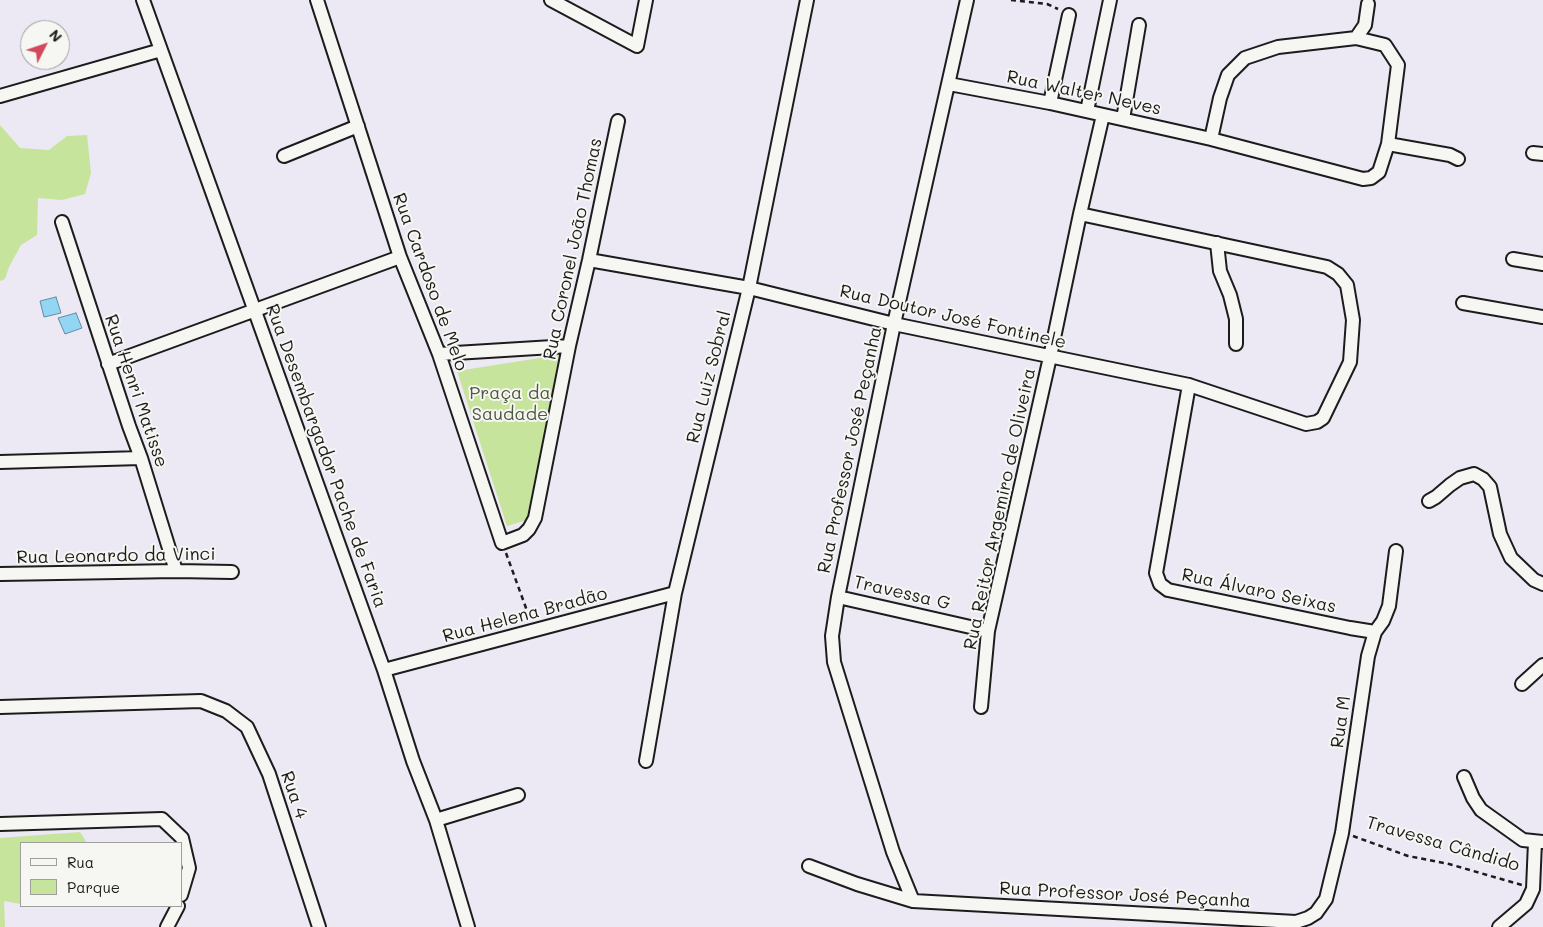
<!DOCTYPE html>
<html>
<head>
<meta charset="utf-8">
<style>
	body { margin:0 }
	#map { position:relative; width:1543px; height:927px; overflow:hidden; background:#ece8f4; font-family:Mali,sans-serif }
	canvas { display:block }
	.legend { position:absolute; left:20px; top:842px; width:162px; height:65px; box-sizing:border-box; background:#f6f6f2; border:1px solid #9f9f9c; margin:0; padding:6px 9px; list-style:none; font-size:15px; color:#1c1c1c }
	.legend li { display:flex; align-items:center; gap:10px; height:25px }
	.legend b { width:25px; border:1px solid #9f9f9c }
	.north { position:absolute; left:20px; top:20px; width:50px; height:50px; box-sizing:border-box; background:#f6f6f2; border:1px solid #9f9f9c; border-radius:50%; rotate:49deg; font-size:14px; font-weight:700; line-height:20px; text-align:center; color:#1c1c1c }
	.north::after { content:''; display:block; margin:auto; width:18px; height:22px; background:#d1495b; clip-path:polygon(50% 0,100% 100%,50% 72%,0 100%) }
</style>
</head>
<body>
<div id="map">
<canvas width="1543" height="927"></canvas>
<ul class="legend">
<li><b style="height:6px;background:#f6f6f2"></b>Rua</li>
<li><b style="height:14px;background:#c6e49b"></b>Parque</li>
</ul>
<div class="north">N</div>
</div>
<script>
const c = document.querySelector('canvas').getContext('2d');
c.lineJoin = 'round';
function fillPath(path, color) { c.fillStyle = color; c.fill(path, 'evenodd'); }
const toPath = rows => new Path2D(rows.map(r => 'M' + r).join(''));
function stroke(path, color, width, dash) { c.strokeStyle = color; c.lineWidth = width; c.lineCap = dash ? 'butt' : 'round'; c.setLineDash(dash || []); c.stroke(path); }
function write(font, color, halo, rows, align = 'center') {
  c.font = font + ' Mali,sans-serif'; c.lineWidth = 4; c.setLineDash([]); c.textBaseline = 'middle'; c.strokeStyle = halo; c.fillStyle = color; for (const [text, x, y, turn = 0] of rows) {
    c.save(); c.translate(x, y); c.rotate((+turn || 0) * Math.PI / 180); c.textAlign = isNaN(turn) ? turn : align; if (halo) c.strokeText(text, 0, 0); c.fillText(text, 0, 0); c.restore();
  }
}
const green = toPath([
	[0,125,20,148,49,150,67,136,87,135,91,173,85,194,62,200,38,198,37,235,21,245,9,267,5,279,0,281],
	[559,355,530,519,507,526,457,371],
	[80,832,87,843,21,843,21,904,4,901,5,927,0,927,0,838]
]);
const water = toPath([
	[56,297,61,313,44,317,40,301,56,297],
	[76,313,82,328,65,334,58,318,76,313]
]);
const path = toPath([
	[1011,0,1047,4,1058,9],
	[506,553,530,619],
	[1353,836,1408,856,1449,864,1522,885]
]);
const minor = toPath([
	[143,0,384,670,413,761,436,820,468,927],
	[317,0,400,257,439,354,502,543,523,535,529,529,535,518,569,346,589,260,618,121],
	[551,0,637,46,646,0],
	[1356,38,1365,25,1368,4],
	[949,84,1050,103,1211,139,1363,179,1371,178,1379,172,1388,144,1398,65,1385,45,1356,38,1278,47,1245,58,1228,75,1220,98,1211,139],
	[0,96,161,50],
	[1050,103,1069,15],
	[1087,111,1110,0],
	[1123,119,1139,25],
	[1388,144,1450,155,1458,159],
	[1533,153,1543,154],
	[284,156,358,126],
	[62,222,129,426,141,458,176,571],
	[1217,243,1220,271,1230,295,1236,319,1236,344],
	[1513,259,1543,264],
	[589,260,749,288,894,324,1189,385,1306,424,1317,422,1323,418,1350,362,1353,320,1347,285,1338,274,1327,267,1080,214],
	[1463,303,1543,317],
	[439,354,569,346],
	[108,364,400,257],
	[1189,385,1156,573,1160,584,1168,590,1350,628,1375,632],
	[0,462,141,458],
	[1429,501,1436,497,1450,485,1460,478,1474,474,1483,479,1490,487,1500,534,1511,558,1534,580,1543,584],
	[0,574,176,571,232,572],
	[838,597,988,631],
	[384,670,675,593],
	[1522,684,1543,665],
	[0,707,201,701,226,711,247,727,269,774,319,927],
	[981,707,988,631,1050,357,1080,214,1103,115],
	[646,761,675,593,749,288,807,0],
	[1464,777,1473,798,1481,810,1523,840,1543,842],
	[436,820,518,795],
	[0,824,162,819,182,838,189,868,181,895],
	[809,866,857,884,913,901,1296,922,1308,918,1316,913,1326,899,1342,833,1368,656,1375,632,1383,621,1389,606,1396,551],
	[913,901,893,852,834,662,832,636,838,597,894,324,967,0],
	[167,927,178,906],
	[1499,927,1526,904,1533,889,1535,842]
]);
const streetNames = [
	["Rua Walter Neves",1084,93,12],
	["Rua Coronel João Thomas",573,249,-78],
	["Rua Cardoso de Melo",430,282,70],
	["Rua Doutor José Fontinele",953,317,13],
	["Rua Luiz Sobral",709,377,-76],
	["Rua Henri Matisse",136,391,71],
	["Rua Professor José Peçanha",850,450,-78],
	["Rua Desembargador Pache de Faria",326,456,70],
	["Rua Reitor Argemiro de Oliveira",1000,509,-78],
	["Rua Leonardo da Vinci",116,556,-1],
	["Rua Álvaro Seixas",1259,591,12],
	["Travessa G",902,593,13],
	["Rua Helena Bradão",525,615,-15],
	["Rua M",1341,722,-82],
	["Rua 4",294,795,71],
	["Travessa Cândido",1443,844,16],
	["Rua Professor José Peçanha",1125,895,3]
];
const parkNames = [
	["Praça da",510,393],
	["Saudade",510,414]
];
fillPath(green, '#c6e49b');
fillPath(water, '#92d6f3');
stroke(water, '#638c9d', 1);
stroke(minor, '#1c1c1c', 16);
stroke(path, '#1c1c1c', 2.5, [5, 4]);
stroke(minor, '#f6f6f2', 12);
write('18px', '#1c1c1c', '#f6f6f2', streetNames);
write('18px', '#4f5842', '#f6f6f2', parkNames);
</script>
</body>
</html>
